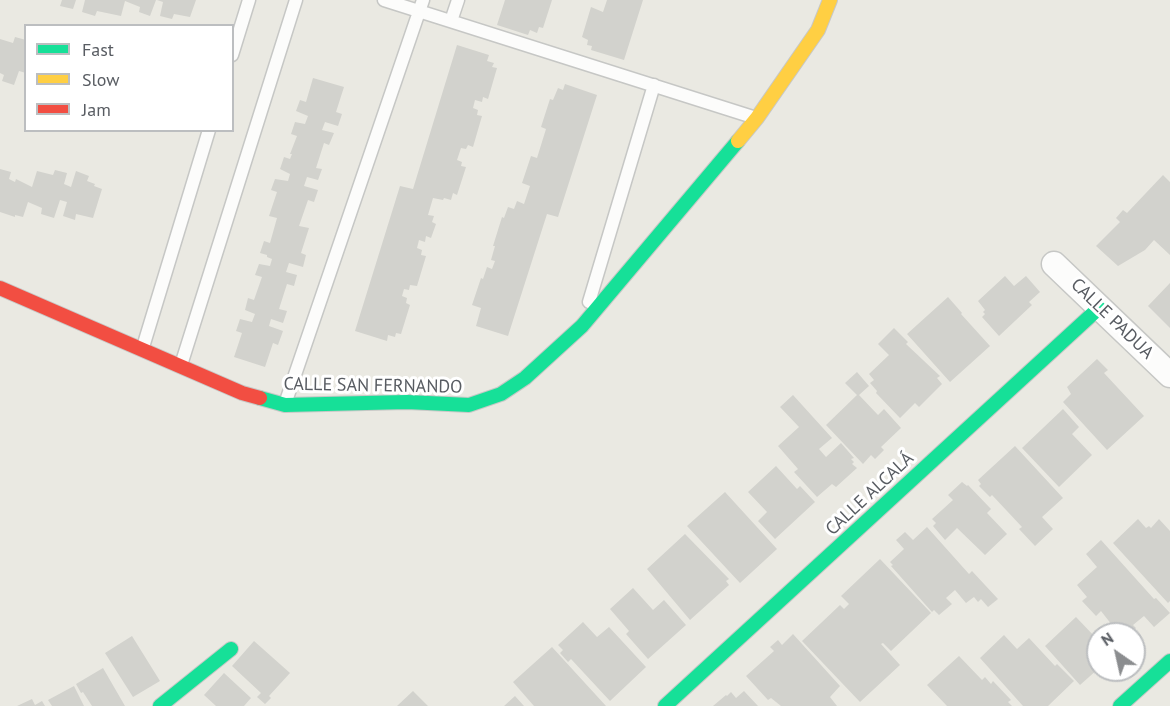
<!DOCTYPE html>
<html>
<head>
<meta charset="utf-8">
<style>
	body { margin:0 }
	#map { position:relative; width:1170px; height:706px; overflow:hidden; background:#eae9e2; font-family:"PT Sans",sans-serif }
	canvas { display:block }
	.legend { position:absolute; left:24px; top:24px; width:210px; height:108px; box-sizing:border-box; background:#fff; border:2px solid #bcbec0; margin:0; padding:8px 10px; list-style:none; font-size:18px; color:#585c62 }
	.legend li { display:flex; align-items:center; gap:12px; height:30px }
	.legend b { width:30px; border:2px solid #bcbec0 }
	.north { position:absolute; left:1086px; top:622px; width:60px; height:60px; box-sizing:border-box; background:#fff; border:2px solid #bcbec0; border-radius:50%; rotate:326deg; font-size:16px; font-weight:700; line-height:24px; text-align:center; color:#585c62 }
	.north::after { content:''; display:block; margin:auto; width:21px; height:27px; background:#8b8d8f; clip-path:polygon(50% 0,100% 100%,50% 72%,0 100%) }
</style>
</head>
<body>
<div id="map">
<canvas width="1170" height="706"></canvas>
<ul class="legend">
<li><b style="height:8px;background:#16e098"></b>Fast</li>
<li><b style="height:8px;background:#ffcf43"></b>Slow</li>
<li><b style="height:8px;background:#f24e42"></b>Jam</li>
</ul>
<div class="north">N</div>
</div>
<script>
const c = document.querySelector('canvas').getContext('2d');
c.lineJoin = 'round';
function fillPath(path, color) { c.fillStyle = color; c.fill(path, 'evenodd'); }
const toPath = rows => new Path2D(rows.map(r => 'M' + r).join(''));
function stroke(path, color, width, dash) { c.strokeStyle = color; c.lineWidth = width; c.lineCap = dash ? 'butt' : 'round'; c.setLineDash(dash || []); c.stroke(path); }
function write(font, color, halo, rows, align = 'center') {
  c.font = font + ' "PT Sans",sans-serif'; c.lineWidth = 6; c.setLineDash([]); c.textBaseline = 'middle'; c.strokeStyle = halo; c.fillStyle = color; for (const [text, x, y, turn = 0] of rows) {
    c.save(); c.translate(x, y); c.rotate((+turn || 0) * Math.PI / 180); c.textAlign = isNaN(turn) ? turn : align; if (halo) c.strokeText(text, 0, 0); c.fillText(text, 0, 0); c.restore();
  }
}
const building = toPath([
	[62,0,76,0,73,9,60,6],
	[85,0,156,0,150,16,139,12,140,7,125,1,121,16,97,11,95,16,82,12],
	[157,0,196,0,190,17,174,14,172,19,160,16,163,2],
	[505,0,552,0,543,28,539,27,537,33,530,30,528,35,497,25],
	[607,0,643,0,624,60,591,50,592,46,587,45,588,40,582,37,591,7,603,12],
	[15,37,26,40,24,54,26,55,26,73,19,71,14,85,2,81,4,75,0,73,0,39,13,43],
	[457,45,489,55,487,61,494,63,492,67,497,68,488,99,483,97,482,102,475,100,473,108,478,110,477,115,482,116,473,147,468,145,466,149,461,148,457,160,462,162,461,166,466,167,457,195,453,193,451,200,444,198,443,200,433,198,428,215,434,216,432,222,436,224,431,238,426,236,425,242,419,240,417,248,422,250,421,255,426,256,417,286,410,285,409,290,404,289,402,296,407,298,406,303,410,305,401,334,396,333,395,337,388,335,387,341,355,331,400,186,413,189],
	[313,78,344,87,336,112,342,114,338,126,325,122,322,130,334,133,329,145,324,143,316,168,322,169,318,180,307,177,304,186,318,190,314,202,308,200,299,226,309,228,301,253,306,255,303,267,289,263,286,272,297,275,294,286,287,284,279,309,287,311,283,323,271,319,269,326,283,331,278,345,273,343,265,367,234,357,242,333,236,331,240,319,252,322,255,314,245,310,248,298,254,300,262,277,255,275,259,264,270,266,272,259,267,257,267,255,260,253,264,241,270,243,277,218,269,216,277,192,271,190,275,179,288,181,290,174,280,169,284,157,290,159,292,154,290,154,297,136,291,134,295,122,305,124,308,116,296,111,300,100,306,102],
	[565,84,597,95,558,217,547,214,508,336,476,326,481,308,472,305,481,278,483,279,487,267,492,269,495,261,491,260,495,246,493,246,502,217,504,218,508,207,514,209,517,201,524,204,530,186,522,183,531,156,537,158,546,129,541,127,550,99,553,100,558,88,563,90],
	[0,169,11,172,9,179,15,182,16,179,32,187,37,171,53,175,55,170,67,173,64,184,71,187,76,171,89,176,87,181,95,184,94,186,102,189,93,218,76,214,75,220,63,216,67,202,60,200,54,218,41,214,42,208,28,202,23,217,15,215,15,217,0,212],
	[1163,175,1170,182,1170,255,1154,240,1145,250,1118,266,1096,246,1120,222,1116,218,1123,210,1127,213],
	[1005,276,1014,286,1026,276,1040,292,1029,302,1032,305,999,336,982,317,985,314,983,312,985,310,978,301],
	[1170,283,1170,328,1148,306],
	[948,297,962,313,961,314,990,346,950,382,907,334],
	[894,328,908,342,906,344,940,376,937,378,942,384,919,407,915,403,900,418,876,393,877,391,870,383,874,380,869,374,889,355,878,344],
	[1097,359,1108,370,1104,373,1144,416,1107,450,1063,402,1071,394,1067,387],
	[857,372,869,386,859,395,878,415,884,409,901,428,881,447,884,450,875,459,871,455,863,464,826,425,857,395,845,383],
	[793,395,832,438,819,449,826,457,841,443,854,458,851,459,854,462,852,464,857,468,836,487,832,484,817,497,794,472,798,469,778,446,799,427,780,407],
	[1063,409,1079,427,1072,434,1092,455,1059,487,1022,448],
	[1015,446,1063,498,1042,517,1053,529,1035,546,1019,529,1022,527,992,495,990,497,979,486,981,484,978,480],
	[776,466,797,489,800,486,815,502,775,539,758,521,767,512,748,492],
	[962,482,967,486,968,485,991,509,987,513,1007,534,985,555,957,528,945,540,933,526,936,523,932,519,953,500,948,495],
	[725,492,777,549,740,583,687,526],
	[1138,519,1146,528,1149,526,1151,528,1159,519,1170,531,1170,601,1168,603,1113,543],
	[927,527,969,574,972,571,998,599,988,607,981,599,978,602,974,597,966,603,955,590,946,598,952,604,939,615,934,610,932,612,891,566,893,565,890,562,904,549,896,540,905,532,913,540],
	[685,534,729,579,726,581,729,585,690,620,647,569],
	[1101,540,1154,599,1156,598,1170,613,1154,627,1144,616,1133,625,1136,628,1130,634,1119,634,1101,611,1096,616,1082,601,1087,597,1077,585,1097,567,1086,554],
	[880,559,931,613,891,651,883,643,881,644,900,665,860,702,802,641,840,605,844,609,849,604,841,596],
	[633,588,653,610,664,600,686,625,648,659,626,634,629,631,610,609],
	[1076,617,1096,638,1098,637,1098,669,1080,685,1045,646],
	[583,622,597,637,609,627,646,667,610,701,571,659,568,662,560,653,563,650,558,645],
	[793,634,840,686,830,697,837,706,781,706,771,698,768,700,746,676,774,651,770,647,778,640,782,645],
	[1004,635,1017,649,1029,638,1055,666,1057,664,1074,681,1048,706,1023,706,980,658],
	[132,636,160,681,133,697,105,653],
	[254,641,290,673,269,696,271,698,265,704,257,697,261,693,232,666],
	[552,647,606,706,534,706,513,682],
	[959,656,982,680,985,677,991,684,993,681,1011,700,1008,702,1012,706,947,706,927,685],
	[103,668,125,706,92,706,83,692,81,693,76,684],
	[224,673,251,698,244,706,216,706,204,695],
	[74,686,84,706,52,706,48,700],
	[413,691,428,706,397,706],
	[744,691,758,706,713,706,726,695,727,696,731,692,736,698],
	[515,696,524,706,504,706],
	[32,699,35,705,42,701,45,706,17,706]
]);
const lane = toPath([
	[384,0,756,118],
	[451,21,458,0],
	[232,55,249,0],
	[589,302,654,85],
	[143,347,209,130],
	[181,365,296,0],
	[285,404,423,0]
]);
const street = toPath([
	[1054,264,1170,375]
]);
const fast = toPath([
	[260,398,285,405,407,402,469,405,501,394,525,378,582,326,738,141],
	[160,706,231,649],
	[665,706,1099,308],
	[1120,706,1170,661]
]);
const slow = toPath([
	[738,141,757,118,818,30,830,0]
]);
const jam = toPath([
	[0,288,242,393,260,398]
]);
const streetNames = [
	["CALLE PADUA",1112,319,44],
	["CALLE SAN FERNANDO",373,386,1],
	["CALLE ALCALÁ",870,494,-43]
];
fillPath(building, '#d2d2cd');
stroke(lane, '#c6c7c5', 15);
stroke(street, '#c6c7c5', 27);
stroke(fast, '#c7c8c6', 16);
stroke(slow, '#c7c8c6', 16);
stroke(jam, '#c7c8c6', 16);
stroke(lane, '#fcfcfb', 12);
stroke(street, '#fcfcfb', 24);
stroke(fast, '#16e098', 14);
stroke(slow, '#ffcf43', 14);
stroke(jam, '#f24e42', 14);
write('18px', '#585c62', '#fff', streetNames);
</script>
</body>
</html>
